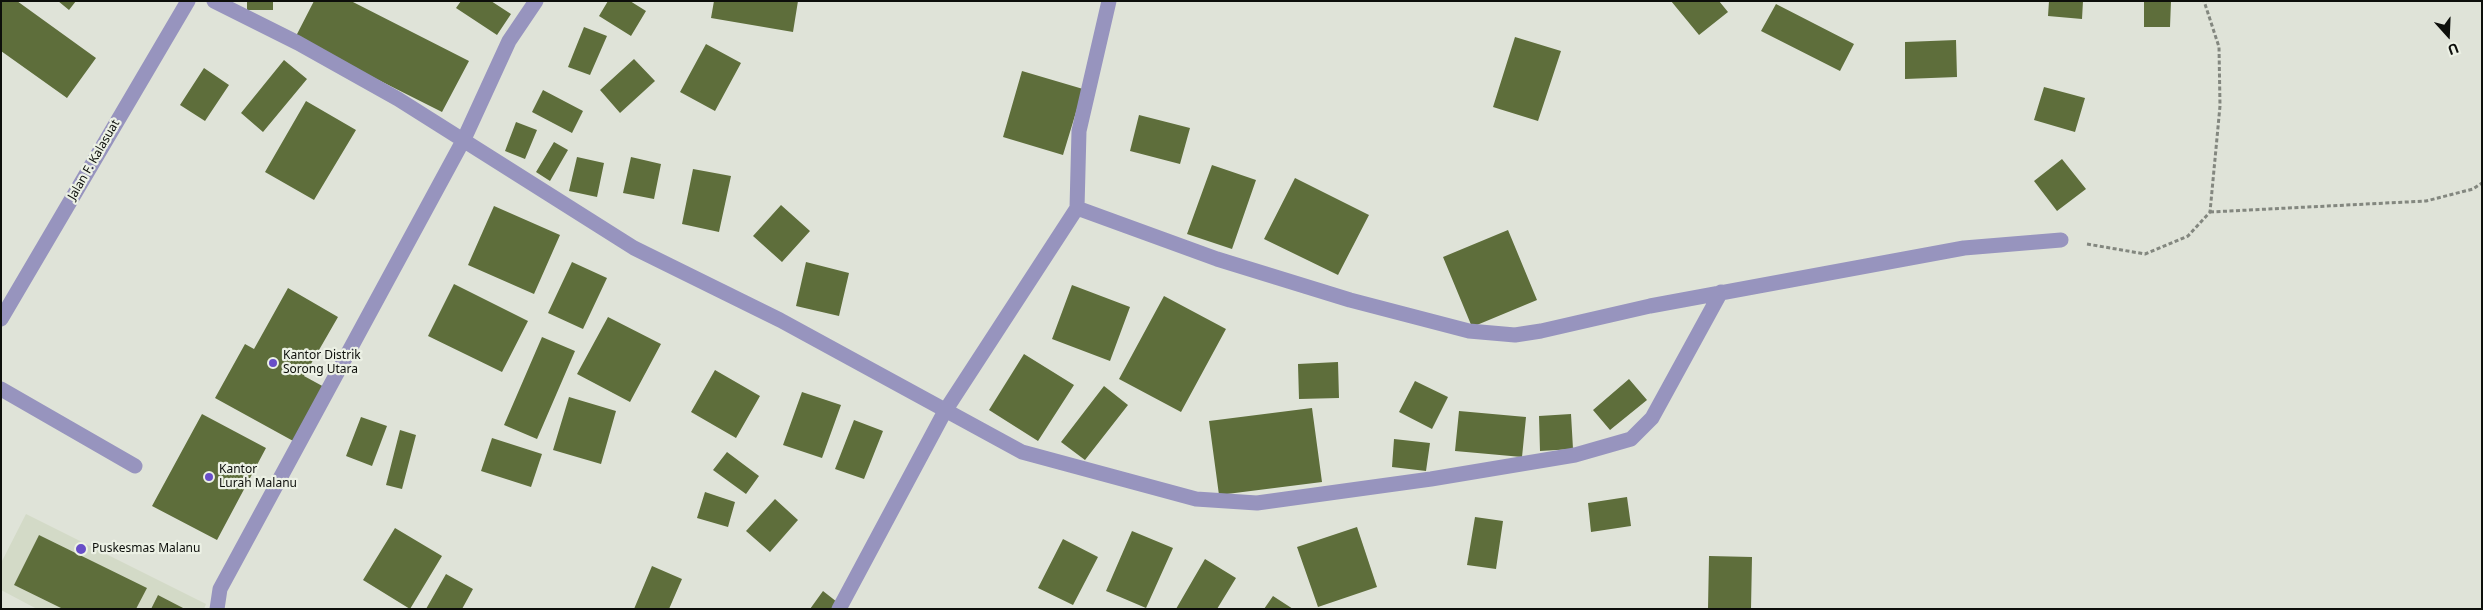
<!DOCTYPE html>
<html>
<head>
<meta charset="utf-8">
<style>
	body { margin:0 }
	#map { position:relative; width:2483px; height:610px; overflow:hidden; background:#dfe3d8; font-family:"Noto Sans",sans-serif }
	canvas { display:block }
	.frame { position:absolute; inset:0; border:2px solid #0d0f0b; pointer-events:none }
	.north { position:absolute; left:2423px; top:10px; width:50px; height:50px; -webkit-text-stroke:4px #ecf1e5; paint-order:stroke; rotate:160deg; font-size:14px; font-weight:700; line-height:20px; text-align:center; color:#0d0f0b }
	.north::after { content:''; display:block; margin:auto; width:18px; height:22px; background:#0d0f0b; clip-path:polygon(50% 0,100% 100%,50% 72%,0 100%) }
</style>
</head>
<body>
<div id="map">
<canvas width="2483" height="610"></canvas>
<div class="frame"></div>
<div class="north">U</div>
</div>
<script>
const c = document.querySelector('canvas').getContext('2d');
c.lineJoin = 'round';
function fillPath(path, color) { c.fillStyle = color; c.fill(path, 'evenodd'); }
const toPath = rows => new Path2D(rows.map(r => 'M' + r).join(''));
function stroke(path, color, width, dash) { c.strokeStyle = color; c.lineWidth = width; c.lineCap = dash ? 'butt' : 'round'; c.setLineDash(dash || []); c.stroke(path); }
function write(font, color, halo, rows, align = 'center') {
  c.font = font + ' "Noto Sans",sans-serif'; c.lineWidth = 4.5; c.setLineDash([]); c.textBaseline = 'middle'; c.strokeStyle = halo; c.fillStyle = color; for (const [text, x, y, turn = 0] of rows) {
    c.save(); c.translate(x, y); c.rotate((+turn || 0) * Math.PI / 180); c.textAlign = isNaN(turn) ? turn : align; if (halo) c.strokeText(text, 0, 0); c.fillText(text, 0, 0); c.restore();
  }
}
const built = toPath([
	[26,514,206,604,204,609,185,609,158,595,151,609,136,609,146,588,39,535,14,585,63,609,37,609,1,590,1,563]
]);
const building = toPath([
	[1,1,17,1,96,58,67,98,1,51],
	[58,1,76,1,69,10],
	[247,1,273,1,273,10,247,10],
	[314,1,351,1,469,61,442,112,295,38],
	[461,1,491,1,511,14,497,35,456,8],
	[608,1,630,1,646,11,631,36,599,16],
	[714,1,798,1,793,32,711,18],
	[1671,1,1719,1,1728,12,1699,35],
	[2049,1,2083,1,2082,19,2048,16],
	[2144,1,2171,1,2170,27,2144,27],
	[1776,4,1854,44,1840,71,1761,31],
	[584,27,607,36,590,75,568,67],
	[1515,37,1561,51,1538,121,1493,107],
	[1956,40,1957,77,1905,79,1905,42],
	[706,44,741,63,715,111,680,92],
	[634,59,655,81,620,113,600,90],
	[284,60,307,79,263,132,241,113],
	[204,68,229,85,205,121,180,105],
	[1022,71,1083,89,1063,155,1003,137],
	[2044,87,2085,98,2075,132,2034,120],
	[543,90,583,111,572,133,532,112],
	[306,101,356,130,314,200,265,172],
	[1139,115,1190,128,1180,164,1130,151],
	[516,122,537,130,525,159,505,151],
	[554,142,568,150,550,181,536,172],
	[577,157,604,163,597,197,569,191],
	[631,157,661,164,654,199,623,193],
	[2062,159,2086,189,2057,211,2034,181],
	[1212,165,1256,180,1232,249,1187,234],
	[693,169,731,176,719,232,682,224],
	[1295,178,1369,215,1338,275,1264,239],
	[781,205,810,231,782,262,753,236],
	[494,206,560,235,534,294,468,265],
	[1508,230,1537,300,1472,327,1443,257],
	[572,262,607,278,583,329,548,313],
	[806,262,849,273,839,316,796,306],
	[454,284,528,321,502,372,428,336],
	[1072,285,1130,307,1110,361,1052,339],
	[288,288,338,317,304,376,326,388,295,442,215,398,245,344,254,349],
	[1164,296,1226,329,1181,412,1119,379],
	[608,317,661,344,630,402,577,374],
	[542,337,575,351,537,439,504,425],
	[1024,354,1074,385,1038,441,989,410],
	[1338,362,1339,398,1299,399,1298,364],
	[715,370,760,396,736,438,691,412],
	[1629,379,1647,400,1610,430,1593,410],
	[1415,381,1448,397,1432,429,1399,412],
	[1104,386,1128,405,1085,460,1061,442],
	[802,392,841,405,822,458,783,445],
	[569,397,616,411,601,464,553,450],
	[1312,408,1322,482,1219,495,1209,421],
	[1459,411,1526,417,1522,457,1455,451],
	[202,414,266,448,217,540,152,506],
	[1571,414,1573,449,1540,451,1539,416],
	[361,417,387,426,372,466,346,456],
	[854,420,883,431,864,479,835,469],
	[400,430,416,435,402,489,386,485],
	[492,438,542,454,531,487,481,471],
	[1394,439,1430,443,1426,471,1392,467],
	[727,452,759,476,746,494,713,470],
	[705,492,735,502,728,527,697,518],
	[1627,497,1631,526,1591,532,1588,503],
	[775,499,798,520,770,552,746,531],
	[1475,517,1503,521,1496,569,1467,565],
	[1357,527,1377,587,1318,607,1297,547],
	[395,528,442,556,410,609,363,580],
	[1132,531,1173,548,1146,608,1106,591],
	[39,535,147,588,136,609,63,609,14,585],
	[1063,539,1098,557,1073,605,1038,588],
	[1709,556,1752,557,1751,609,1708,609],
	[1205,559,1236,578,1217,609,1176,609],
	[652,566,682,579,669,609,634,609],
	[446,574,473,589,462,609,426,609],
	[823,591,837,602,832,609,810,609],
	[158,595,185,609,151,609],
	[1273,596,1293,609,1264,609]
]);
const path = toPath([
	[2210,212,2426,201,2473,189,2482,183],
	[2087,244,2145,254,2188,236,2210,212,2220,106,2219,47,2204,1]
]);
const minor = toPath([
	[214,1,298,43,398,99,634,248,780,320,1022,452,1196,499,1257,503,1431,479,1575,455,1631,439,1652,418,1721,292],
	[1077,208,1079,131,1109,1],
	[1,319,188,1],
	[1,389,135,466],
	[217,609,220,589,464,139,509,41,536,1],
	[839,609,945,411,1077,208,1217,259,1350,300,1469,331,1515,335,1541,331,1650,306,1964,248,2061,240]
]);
const markers = [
	[273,363,5,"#684ec7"],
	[209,477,5,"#684ec7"],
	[81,549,6,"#684ec7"]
];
const streetNames = [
	["Jalan F. Kalasuat",94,160,-60]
];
const poiNames = [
	["Kantor Distrik",283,356],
	["Sorong Utara",283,370],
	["Kantor",219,470],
	["Lurah Malanu",219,484],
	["Puskesmas Malanu",92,549]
];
fillPath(built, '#d3dac7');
fillPath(building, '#5e6e3b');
stroke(path, '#83877f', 3, [4, 2.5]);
stroke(minor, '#9794be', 15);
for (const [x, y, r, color] of markers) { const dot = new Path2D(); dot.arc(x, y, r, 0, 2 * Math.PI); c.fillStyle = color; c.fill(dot); stroke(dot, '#ecf1e5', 2); }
write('12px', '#0d0f0b', '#ecf1e5', streetNames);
write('12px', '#0d0f0b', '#ecf1e5', poiNames, 'left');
</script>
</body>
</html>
